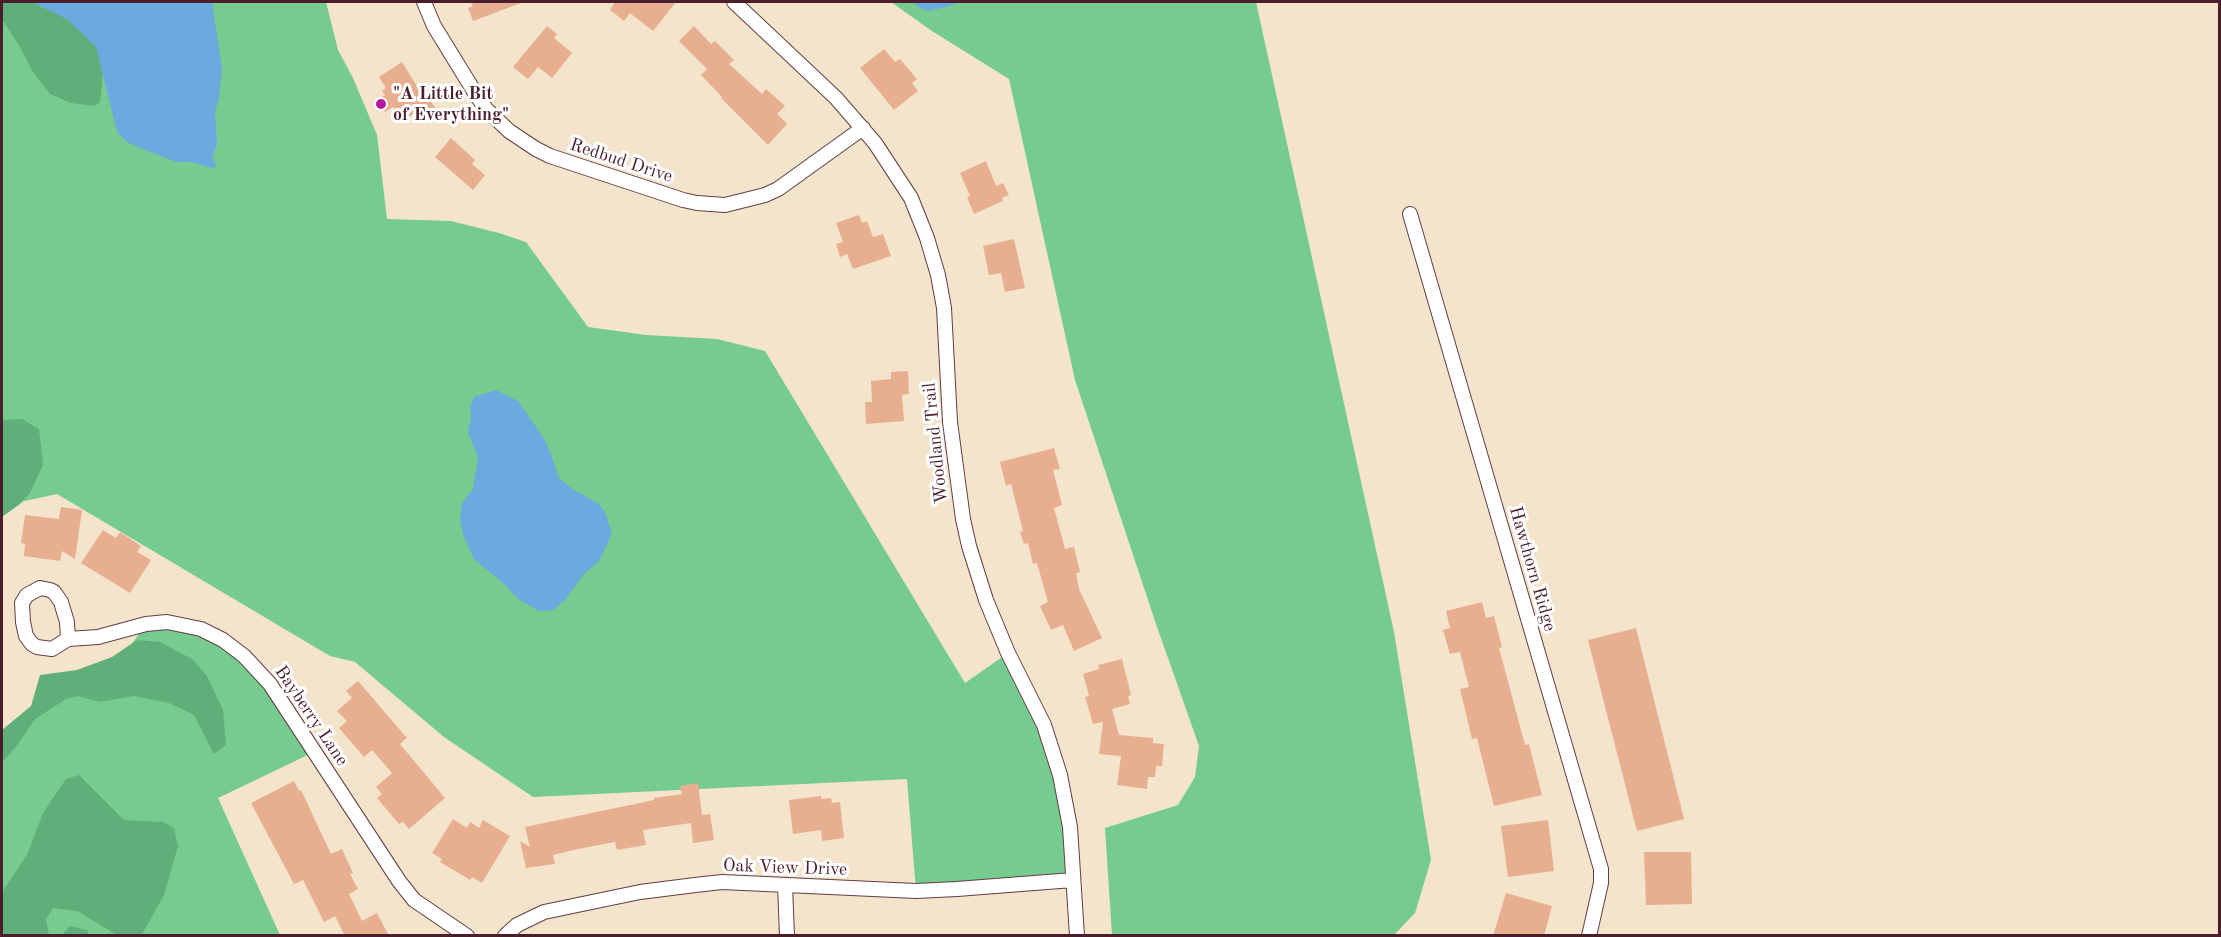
<!DOCTYPE html>
<html>
<head>
<meta charset="utf-8">
<style>
	body { margin:0 }
	#map { position:relative; width:2221px; height:937px; overflow:hidden; background:#f3e4cb; font-family:"Old Standard TT",serif }
	canvas { display:block }
	.frame { position:absolute; inset:0; border:3px solid #4a1f2b; pointer-events:none }
</style>
</head>
<body>
<div id="map">
<canvas width="2221" height="937"></canvas>
<div class="frame"></div>
</div>
<script>
const c = document.querySelector('canvas').getContext('2d');
c.lineJoin = 'round';
function fillPath(path, color) { c.fillStyle = color; c.fill(path, 'evenodd'); }
const toPath = rows => new Path2D(rows.map(r => 'M' + r).join(''));
function stroke(path, color, width, dash) { c.strokeStyle = color; c.lineWidth = width; c.lineCap = dash ? 'butt' : 'round'; c.setLineDash(dash || []); c.stroke(path); }
function write(font, color, halo, rows, align = 'center') {
  c.font = font + ' "Old Standard TT",serif'; c.lineWidth = 6; c.setLineDash([]); c.textBaseline = 'middle'; c.strokeStyle = halo; c.fillStyle = color; for (const [text, x, y, turn = 0] of rows) {
    c.save(); c.translate(x, y); c.rotate((+turn || 0) * Math.PI / 180); c.textAlign = isNaN(turn) ? turn : align; if (halo) c.strokeText(text, 0, 0); c.fillText(text, 0, 0); c.restore();
  }
}
const green = toPath([
	[2,2,326,2,338,50,353,78,377,135,387,219,451,221,499,233,526,242,588,327,646,335,717,339,765,351,965,683,1008,653,1044,725,1073,880,916,891,907,779,533,797,444,737,355,662,330,656,57,494,2,506],
	[891,2,1256,2,1394,632,1431,860,1415,913,1394,935,1112,935,1105,828,1178,805,1195,777,1199,746,1156,624,1075,380,1009,79,932,31],
	[146,624,223,640,263,674,314,752,218,798,280,935,2,936,2,751,52,700,116,666]
]);
const forest = toPath([
	[2,2,32,2,43,8,51,9,78,27,97,47,103,73,100,102,94,106,71,103,50,94,33,72,20,47,2,19],
	[22,419,39,429,43,465,30,493,20,504,2,517,2,420],
	[137,640,160,642,192,659,207,676,223,710,226,745,214,754,194,715,169,703,134,696,100,702,78,696,66,699,35,719,16,747,2,762,2,730,31,706,40,675,77,670,112,657],
	[79,775,124,820,163,822,174,828,178,846,164,895,142,934,137,935,117,935,77,911,53,908,46,919,49,935,2,935,2,892,27,855,43,813,66,779],
	[70,926,87,930,89,935,62,935]
]);
const water = toPath([
	[32,2,212,2,222,68,219,98,215,112,217,144,212,158,217,166,212,168,191,162,176,162,128,143,118,133,116,128,96,47,67,19],
	[912,2,959,2,950,6,928,11,922,9],
	[496,390,518,401,543,437,551,454,559,478,574,490,599,504,605,512,612,533,600,560,584,574,565,600,553,610,539,611,518,599,504,584,474,559,463,535,460,519,462,503,473,489,478,458,468,432,471,418,470,407,474,397]
]);
const building = toPath([
	[471,2,521,2,521,3,473,21,468,8,473,6],
	[615,2,676,2,653,31,630,13,624,21,610,10],
	[547,26,557,34,554,38,572,53,552,78,538,67,528,79,513,67],
	[694,26,711,44,715,41,734,60,729,64,762,94,766,89,785,106,777,114,787,124,768,145,721,98,722,97,701,75,707,69,679,41],
	[884,49,895,62,900,59,917,79,912,83,918,91,894,110,860,68],
	[402,62,418,88,422,85,436,110,419,120,415,113,405,119,401,112,398,114,393,107,385,112,377,100,385,95,382,91,386,88,379,77],
	[451,138,475,160,472,164,485,175,473,190,435,157],
	[986,161,996,186,1003,183,1009,195,1002,198,1003,201,974,214,967,197,970,196,960,173],
	[859,215,862,223,867,221,873,237,883,234,891,256,853,269,847,254,840,257,836,244,843,242,836,223],
	[1014,239,1025,288,1005,292,1001,273,989,275,983,246],
	[908,371,909,394,902,395,904,421,866,424,865,402,872,402,871,381,891,379,891,372],
	[1054,448,1060,469,1053,470,1062,505,1054,508,1065,549,1074,547,1080,572,1076,573,1079,589,1102,638,1074,651,1063,625,1051,630,1040,606,1048,602,1037,563,1033,564,1028,543,1024,544,1020,532,1023,531,1011,484,1006,486,1000,462],
	[61,507,82,510,75,559,62,551,60,561,24,556,25,544,21,543,25,515,59,519],
	[103,530,116,538,120,532,141,546,137,552,151,560,130,593,81,563],
	[1482,602,1486,618,1494,616,1502,647,1499,648,1525,745,1529,744,1542,795,1494,806,1477,738,1472,739,1460,689,1469,687,1460,652,1450,654,1443,630,1450,628,1446,611],
	[1636,628,1684,819,1637,831,1588,640],
	[1122,659,1131,695,1128,696,1130,704,1112,709,1119,735,1153,738,1153,743,1164,744,1162,766,1156,766,1155,777,1148,777,1147,789,1117,785,1121,756,1099,754,1103,722,1093,724,1085,697,1089,696,1083,674,1099,669,1098,665],
	[358,681,407,738,400,744,445,798,409,829,403,822,399,824,377,798,382,794,376,787,392,773,372,750,364,757,339,728,347,721,337,711,352,698,346,691],
	[294,781,299,791,301,790,331,854,342,849,353,873,350,874,358,889,349,894,362,921,377,913,389,936,345,936,335,916,324,922,303,880,294,884,251,803],
	[698,783,702,815,710,814,714,840,693,843,691,823,643,830,646,845,617,850,615,842,578,849,553,855,555,864,526,868,520,841,530,847,525,827,654,800,654,798,682,794,680,786],
	[821,796,821,799,831,798,832,803,840,802,844,838,822,841,821,830,793,834,789,800],
	[453,819,467,828,470,822,479,828,483,820,510,836,482,883,472,877,470,880,440,862,442,859,432,853],
	[1548,820,1554,871,1508,877,1501,826],
	[1644,852,1691,852,1692,904,1646,905],
	[1506,893,1552,906,1544,936,1493,936]
]);
const minor = toPath([
	[424,2,434,26,477,96,486,109,509,131,536,149,550,156,683,200,697,203,725,205,765,195,778,189,863,128],
	[734,2,836,98,875,143,911,198,927,238,938,275,944,308,950,422,963,519,969,546,986,600,1008,653,1044,725,1060,775,1070,827,1077,936],
	[1410,214,1601,869,1601,883,1589,936],
	[40,588,50,590,54,592,61,602,67,622,68,639,52,649,37,647,32,644,26,636,23,622,22,603,27,595,40,588],
	[68,639,98,637,146,624,167,622,201,629,223,640,244,656,270,684,399,881,414,900,467,936],
	[785,885,787,936],
	[505,936,517,925,544,912,640,892,695,885,722,882,916,891,957,889,1073,880]
]);
const markers = [
	[381,104,6,"#b5179e"]
];
const poiNames = [
	["\"A Little Bit",393,94],
	["of Everything\"",393,115]
];
const streetNames = [
	["Redbud Drive",621,161,18],
	["Woodland Trail",936,443,-96],
	["Hawthorn Ridge",1532,569,74],
	["Bayberry Lane",311,716,56],
	["Oak View Drive",785,868,2]
];
fillPath(green, '#76cb8f');
fillPath(forest, '#60af7a');
fillPath(water, '#6ca9de');
fillPath(building, '#e7af90');
stroke(minor, '#633d43', 16);
stroke(minor, '#fff', 14);
for (const [x, y, r, color] of markers) { const dot = new Path2D(); dot.arc(x, y, r, 0, 2 * Math.PI); c.fillStyle = color; c.fill(dot); stroke(dot, '#fff', 2); }
write('bold 18px', '#4a1f2b', '#fff', poiNames, 'left');
write('18px', '#4a1f2b', '#fff', streetNames);
</script>
</body>
</html>
